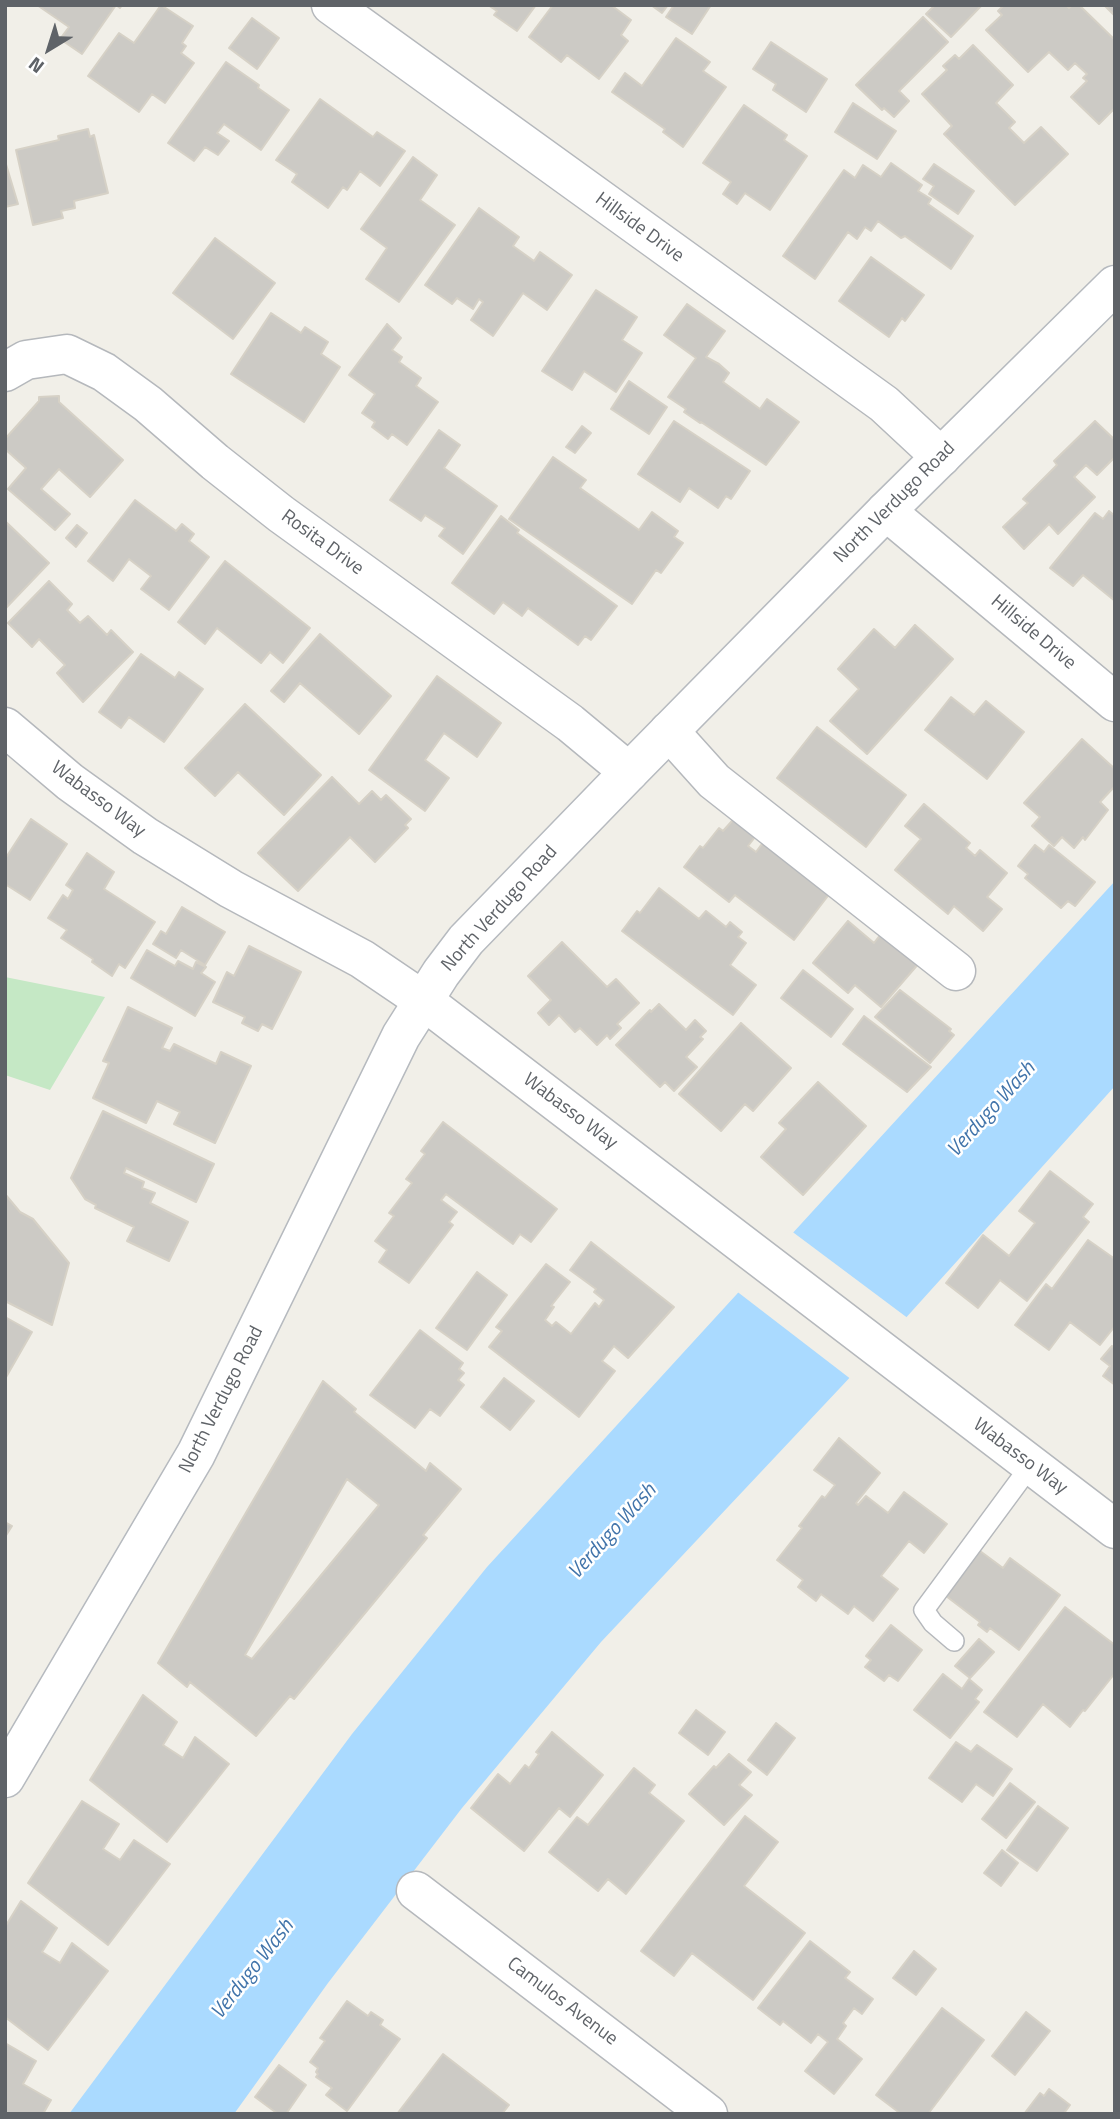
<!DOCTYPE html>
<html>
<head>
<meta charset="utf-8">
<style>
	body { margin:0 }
	#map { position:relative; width:1120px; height:2119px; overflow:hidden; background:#f1efe8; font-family:"Titillium Web",sans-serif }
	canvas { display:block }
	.frame { position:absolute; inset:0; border:7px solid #5f6368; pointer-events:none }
	.north { position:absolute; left:14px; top:14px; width:70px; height:70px; -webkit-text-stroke:5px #fff; paint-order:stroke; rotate:218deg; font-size:19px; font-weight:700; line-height:28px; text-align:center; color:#5f6368 }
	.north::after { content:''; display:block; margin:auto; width:24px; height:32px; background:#5f6368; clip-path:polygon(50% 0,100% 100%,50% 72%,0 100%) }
</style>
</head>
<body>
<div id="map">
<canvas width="1120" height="2119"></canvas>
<div class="frame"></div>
<div class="north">N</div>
</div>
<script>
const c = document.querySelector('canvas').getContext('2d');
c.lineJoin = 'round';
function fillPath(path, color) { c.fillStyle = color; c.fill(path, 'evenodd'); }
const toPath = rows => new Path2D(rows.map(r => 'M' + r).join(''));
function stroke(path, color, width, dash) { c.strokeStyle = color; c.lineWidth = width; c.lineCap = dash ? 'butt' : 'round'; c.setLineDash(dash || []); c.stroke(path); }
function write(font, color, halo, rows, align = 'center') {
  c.font = font + ' "Titillium Web",sans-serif'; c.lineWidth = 5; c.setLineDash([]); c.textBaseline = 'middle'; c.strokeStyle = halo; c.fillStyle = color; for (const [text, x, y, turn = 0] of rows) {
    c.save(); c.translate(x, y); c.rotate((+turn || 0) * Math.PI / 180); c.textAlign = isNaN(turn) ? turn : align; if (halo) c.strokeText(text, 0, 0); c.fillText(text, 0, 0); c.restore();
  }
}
const green = toPath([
	[5,977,105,997,50,1090,5,1075]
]);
const water = toPath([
	[1115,881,1115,1086,903,1321,601,1642,462,1808,328,1983,234,2114,69,2114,352,1734,487,1567]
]);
const pier = toPath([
	[790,1230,909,1319,852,1380,735,1290]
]);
const building = toPath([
	[37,5,122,5,120,8,116,5,82,54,60,39,69,27,37,5],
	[161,5,193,26,182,43,186,46,181,53,194,63,165,103,152,94,139,112,88,76,119,33,134,43,161,5],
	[488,5,536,5,517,31,494,15,497,11,488,5],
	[553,5,611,5,631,20,621,35,628,41,599,79,567,55,561,62,529,37,553,5],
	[651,5,668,5,662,13,651,5],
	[674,5,711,5,692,34,666,17,674,5],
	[935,5,982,5,951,37,926,14,935,5],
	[1004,5,1066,5,1069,8,1072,5,1079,5,1115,40,1115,108,1099,124,1071,97,1087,81,1083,78,1087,74,1075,63,1068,70,1049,52,1028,72,986,30,1002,15,998,11,1004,5],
	[1104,5,1115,5,1115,16,1104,5],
	[923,17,948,42,899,91,909,101,894,117,884,108,882,110,856,85,923,17],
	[252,18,279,38,257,69,229,48,252,18],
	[676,38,710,62,703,71,726,87,683,147,663,132,665,129,612,92,625,73,642,86,676,38],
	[771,42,827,79,806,112,773,90,776,84,753,69,771,42],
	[973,45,1013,85,996,103,1015,122,1009,128,1024,143,1041,127,1068,154,1015,205,944,134,952,126,922,94,947,70,943,66,955,55,959,59,973,45],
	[226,62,259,85,258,88,289,110,261,150,224,124,217,133,229,141,218,155,205,147,194,161,168,143,226,62],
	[320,99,373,137,377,132,405,151,380,186,360,171,347,190,343,187,328,208,292,182,297,174,276,160,320,99],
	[853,103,896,131,877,159,835,132,853,103],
	[744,105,787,135,784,140,807,156,770,210,745,193,737,204,723,194,731,182,703,163,744,105],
	[88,129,90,137,94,135,108,193,74,201,75,208,61,211,63,218,33,225,16,150,59,140,58,136,88,129],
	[413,157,437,175,420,200,455,225,399,302,366,279,387,248,361,229,413,157],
	[5,161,18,204,5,207,5,161],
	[891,163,922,185,918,191,931,199,928,204,973,236,951,269,905,236,901,238,878,221,871,231,865,227,857,239,848,232,815,279,783,256,844,170,855,178,863,165,881,177,891,163],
	[934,164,974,191,958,214,929,194,934,186,923,179,934,164],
	[479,208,519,237,513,246,534,261,540,252,572,275,547,310,523,293,493,336,471,320,483,302,479,299,473,309,457,298,452,304,425,285,479,208],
	[215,238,275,283,233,339,173,293,215,238],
	[871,257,924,295,905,321,902,318,889,337,839,301,871,257],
	[596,290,637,317,622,340,642,353,616,392,584,371,572,390,542,371,596,290],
	[687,304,725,331,706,357,719,364,729,373,723,382,760,409,767,399,799,422,766,465,701,422,700,423,684,412,686,409,668,397,696,358,664,335,687,304],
	[271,313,301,333,305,327,328,342,321,354,340,367,304,422,231,374,271,313],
	[387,324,401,338,392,350,402,357,399,362,421,378,416,386,438,402,407,445,392,434,388,439,372,427,375,422,362,413,375,394,349,375,387,324],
	[629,381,667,407,649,434,611,409,629,381],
	[59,396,59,402,123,460,90,497,59,469,41,489,70,514,55,530,8,489,26,468,5,449,5,439,39,401,39,397,59,396],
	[674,421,750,471,731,499,726,496,718,508,689,488,680,502,638,474,674,421],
	[1095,421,1115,440,1115,457,1097,475,1086,465,1074,477,1095,497,1058,534,1049,524,1024,549,1003,527,1028,503,1023,499,1057,465,1054,461,1095,421],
	[582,426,591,433,575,453,566,447,582,426],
	[439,430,460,445,444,468,497,506,463,554,439,536,445,528,425,515,421,521,390,500,439,430],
	[553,457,586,480,580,488,639,530,652,512,678,531,674,537,683,543,661,573,656,570,632,604,509,519,553,457],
	[135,500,176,531,182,524,194,534,189,541,209,557,169,610,141,589,151,576,129,559,113,581,88,561,135,500],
	[1109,511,1115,516,1115,601,1083,575,1073,586,1050,568,1095,513,1103,519,1109,511],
	[501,516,519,530,517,533,617,606,591,640,585,636,578,645,528,608,522,616,503,602,494,614,452,583,501,516],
	[5,521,49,563,5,609,5,521],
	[77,525,87,533,76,547,66,538,77,525],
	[225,561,310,628,283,663,270,652,261,663,217,628,205,644,178,622,225,561],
	[49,581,72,604,67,610,80,623,88,616,107,635,111,630,133,652,83,702,57,673,65,665,39,639,32,647,8,623,49,581],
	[915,625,953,659,867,754,830,721,859,689,838,669,874,629,895,648,915,625],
	[320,634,391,696,359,734,300,683,284,702,271,691,320,634],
	[141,654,175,678,179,672,203,689,164,742,129,717,121,728,99,712,141,654],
	[437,676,501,723,477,757,444,733,425,760,449,778,425,811,369,770,437,676],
	[951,697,974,715,986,701,1024,732,987,779,925,730,951,697],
	[245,704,321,775,284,815,238,772,215,796,185,768,245,704],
	[817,727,906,795,866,847,777,778,817,727],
	[1082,739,1115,769,1115,786,1100,802,1108,810,1085,840,1083,837,1074,848,1062,837,1054,846,1032,826,1040,817,1024,803,1082,739],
	[332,777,359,804,372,791,381,800,386,795,411,819,405,825,408,828,375,862,350,837,298,891,258,853,332,777],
	[924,804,970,843,966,848,975,856,980,850,1007,873,987,897,1002,909,983,931,954,906,948,914,895,870,921,839,905,826,924,804],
	[740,812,762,828,748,846,756,852,767,837,834,888,794,940,735,895,729,902,684,867,700,846,703,848,719,828,723,831,740,812],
	[31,819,67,844,30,900,5,884,5,859,31,819],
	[1035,845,1044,852,1049,845,1095,882,1075,906,1068,901,1061,908,1025,878,1028,874,1018,866,1035,845],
	[87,853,114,872,104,889,155,922,125,968,119,964,112,976,92,962,93,959,61,938,67,930,48,918,63,895,68,899,73,890,66,885,87,853],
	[659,888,699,919,706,911,726,927,730,922,742,932,738,937,746,943,730,965,756,985,733,1015,622,931,637,911,640,913,659,888],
	[182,907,225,932,205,965,181,950,176,958,153,944,161,931,166,934,182,907],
	[848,921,874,943,884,930,920,962,881,1007,855,985,848,993,813,963,848,921],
	[562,942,607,987,616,979,639,1003,617,1024,621,1028,610,1039,607,1035,597,1045,580,1028,575,1032,559,1015,549,1025,538,1013,551,1000,528,976,562,942],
	[249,946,301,972,272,1029,262,1024,258,1031,242,1023,245,1017,213,1002,227,972,234,976,249,946],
	[147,950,175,966,178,961,193,969,196,962,206,967,201,973,215,982,195,1016,131,978,147,950],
	[803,970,853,1009,831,1037,781,998,803,970],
	[900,990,951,1029,949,1031,954,1035,930,1063,875,1017,900,990],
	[659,1004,686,1030,695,1020,706,1031,700,1037,703,1039,686,1057,697,1067,674,1091,665,1082,660,1087,616,1045,650,1010,651,1012,659,1004],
	[128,1007,172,1028,162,1048,170,1051,174,1044,216,1064,221,1052,251,1066,215,1143,174,1124,180,1112,157,1101,146,1123,93,1098,109,1063,103,1061,128,1007],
	[864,1016,931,1067,907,1092,843,1044,864,1016],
	[741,1023,791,1068,753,1111,745,1104,721,1131,679,1094,741,1023],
	[818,1082,866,1126,803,1195,761,1157,786,1129,779,1123,818,1082],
	[103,1111,214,1164,196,1202,126,1168,124,1173,144,1182,142,1188,155,1193,150,1203,188,1222,169,1261,127,1241,134,1227,95,1208,96,1205,85,1199,71,1178,103,1111],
	[443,1122,557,1209,531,1242,520,1234,513,1244,446,1194,441,1200,457,1212,449,1222,453,1225,409,1283,379,1262,387,1250,375,1241,394,1216,389,1213,412,1183,406,1179,425,1154,421,1151,443,1122],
	[1050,1171,1093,1204,1083,1217,1089,1222,1027,1301,1000,1280,978,1308,946,1283,983,1235,1009,1256,1035,1223,1019,1211,1050,1171],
	[5,1194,20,1212,33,1219,69,1263,52,1325,5,1301,5,1194],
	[1088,1240,1115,1259,1115,1326,1100,1345,1070,1322,1049,1350,1015,1325,1046,1284,1052,1289,1088,1240],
	[591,1242,674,1307,628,1358,614,1346,602,1361,615,1371,579,1417,489,1347,502,1331,496,1327,546,1264,570,1282,551,1306,554,1307,545,1320,552,1326,556,1322,571,1334,595,1303,599,1307,604,1300,594,1292,596,1289,570,1270,591,1242],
	[477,1272,507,1295,467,1350,436,1328,477,1272],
	[5,1317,32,1332,5,1379,5,1317],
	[420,1330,463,1363,459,1369,464,1373,458,1380,464,1385,440,1416,430,1409,415,1428,370,1395,420,1330],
	[1112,1346,1115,1348,1115,1385,1103,1376,1110,1366,1101,1359,1112,1346],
	[504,1378,534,1401,510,1430,481,1407,504,1378],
	[323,1381,356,1409,354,1412,426,1471,430,1463,461,1489,423,1535,427,1538,294,1699,290,1696,256,1736,190,1682,187,1687,158,1663,323,1381],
	[347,1479,379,1505,252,1659,245,1655,347,1479],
	[839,1438,880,1473,856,1503,858,1505,866,1496,888,1513,904,1492,947,1524,924,1553,909,1541,881,1576,898,1589,873,1621,854,1606,848,1614,821,1594,816,1601,798,1587,803,1580,777,1560,802,1528,799,1526,822,1496,825,1498,835,1485,814,1470,839,1438],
	[5,1522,12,1526,5,1537,5,1522],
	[980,1551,1003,1568,1010,1558,1060,1595,1019,1650,990,1628,987,1632,978,1625,980,1622,946,1596,980,1551],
	[1065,1607,1115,1645,1115,1673,1085,1711,1083,1710,1070,1727,1043,1704,1017,1737,984,1712,1065,1607],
	[891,1625,922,1650,898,1681,889,1675,884,1681,865,1667,871,1660,866,1656,891,1625],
	[979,1639,994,1652,970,1678,955,1666,979,1639],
	[943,1674,962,1689,969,1679,982,1690,975,1699,979,1702,950,1738,914,1710,943,1674],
	[143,1695,177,1722,163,1745,183,1758,195,1737,229,1764,167,1842,90,1780,143,1695],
	[696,1710,725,1732,708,1755,679,1733,696,1710],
	[776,1723,795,1738,767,1775,748,1760,776,1723],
	[552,1732,603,1775,570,1817,559,1808,524,1851,471,1808,498,1774,510,1784,525,1765,529,1768,539,1754,536,1752,552,1732],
	[956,1742,971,1752,977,1745,1012,1769,993,1796,976,1784,962,1802,929,1778,956,1742],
	[729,1754,751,1772,739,1785,752,1795,724,1825,689,1794,714,1766,716,1768,729,1754],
	[634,1768,655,1785,649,1793,684,1821,626,1894,608,1879,598,1891,549,1852,577,1817,588,1825,634,1768],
	[1010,1783,1035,1802,1006,1838,982,1819,1010,1783],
	[82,1801,119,1824,103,1849,120,1860,134,1840,170,1864,108,1945,28,1883,82,1801],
	[1038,1806,1068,1828,1037,1871,1007,1850,1038,1806],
	[745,1816,778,1842,744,1886,805,1933,753,2000,692,1953,674,1976,641,1951,745,1816],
	[1002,1850,1018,1863,1001,1886,984,1873,1002,1850],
	[21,1901,57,1928,42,1952,60,1963,72,1943,108,1971,48,2050,5,2017,5,1927,21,1901],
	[810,1941,850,1972,845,1978,873,1999,862,2014,854,2008,843,2023,846,2026,837,2039,862,2059,834,2094,805,2071,828,2042,818,2034,811,2043,783,2021,780,2025,758,2008,810,1941],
	[914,1951,936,1969,916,1995,893,1978,914,1951],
	[347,2001,368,2016,371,2012,383,2020,380,2025,400,2039,347,2111,326,2095,332,2088,316,2077,318,2074,316,2072,318,2068,310,2062,325,2041,320,2038,347,2001],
	[942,2008,984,2040,928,2114,901,2114,876,2095,942,2008],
	[1026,2012,1050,2031,1015,2075,992,2056,1026,2012],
	[5,2043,36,2061,23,2084,51,2100,43,2114,5,2114,5,2043],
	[443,2054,509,2105,502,2114,397,2114,443,2054],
	[279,2065,306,2085,286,2114,278,2114,255,2097,279,2065],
	[1049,2089,1070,2105,1065,2112,1067,2114,1024,2114,1040,2093,1044,2096,1049,2089]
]);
const lane = toPath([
	[954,1641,933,1623,924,1610,1031,1465]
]);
const street = toPath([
	[331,5,884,404,941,457],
	[5,372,26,360,67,354,104,372,148,404,215,462,281,514,570,723,629,772],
	[886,511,1115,702],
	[5,727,70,782,145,836,231,889,362,959,424,1001,1115,1529],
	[669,731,714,781,956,971],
	[416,1891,708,2114]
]);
const secondary = toPath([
	[5,1778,196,1454,401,1036,441,973,466,940,629,772,886,511,1115,285]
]);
const streetNames = [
	["Hillside Drive",639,228,36],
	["North Verdugo Road",895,503,-45],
	["Rosita Drive",322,543,36],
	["Hillside Drive",1033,633,40],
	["Wabasso Way",98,800,37],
	["North Verdugo Road",500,909,-48],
	["Wabasso Way",570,1112,37],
	["North Verdugo Road",222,1400,-63],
	["Wabasso Way",1020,1457,37],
	["Camulos Avenue",562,2002,37]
];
const waterNames = [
	["Verdugo Wash",992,1110,-48],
	["Verdugo Wash",613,1532,-48],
	["Verdugo Wash",253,1970,-52]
];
fillPath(green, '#c5e8c5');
fillPath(water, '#aadaff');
fillPath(pier, '#f1efe8');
fillPath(building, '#cccac5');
stroke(building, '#d6d1c6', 2);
stroke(lane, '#b5b8bc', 22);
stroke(street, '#b5b8bc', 41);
stroke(secondary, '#b6babf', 41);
stroke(lane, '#fff', 19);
stroke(street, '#fff', 38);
stroke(secondary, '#fff', 38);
write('19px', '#5f6368', '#fff', streetNames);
write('italic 21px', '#4174aa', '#fff', waterNames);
</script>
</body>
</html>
